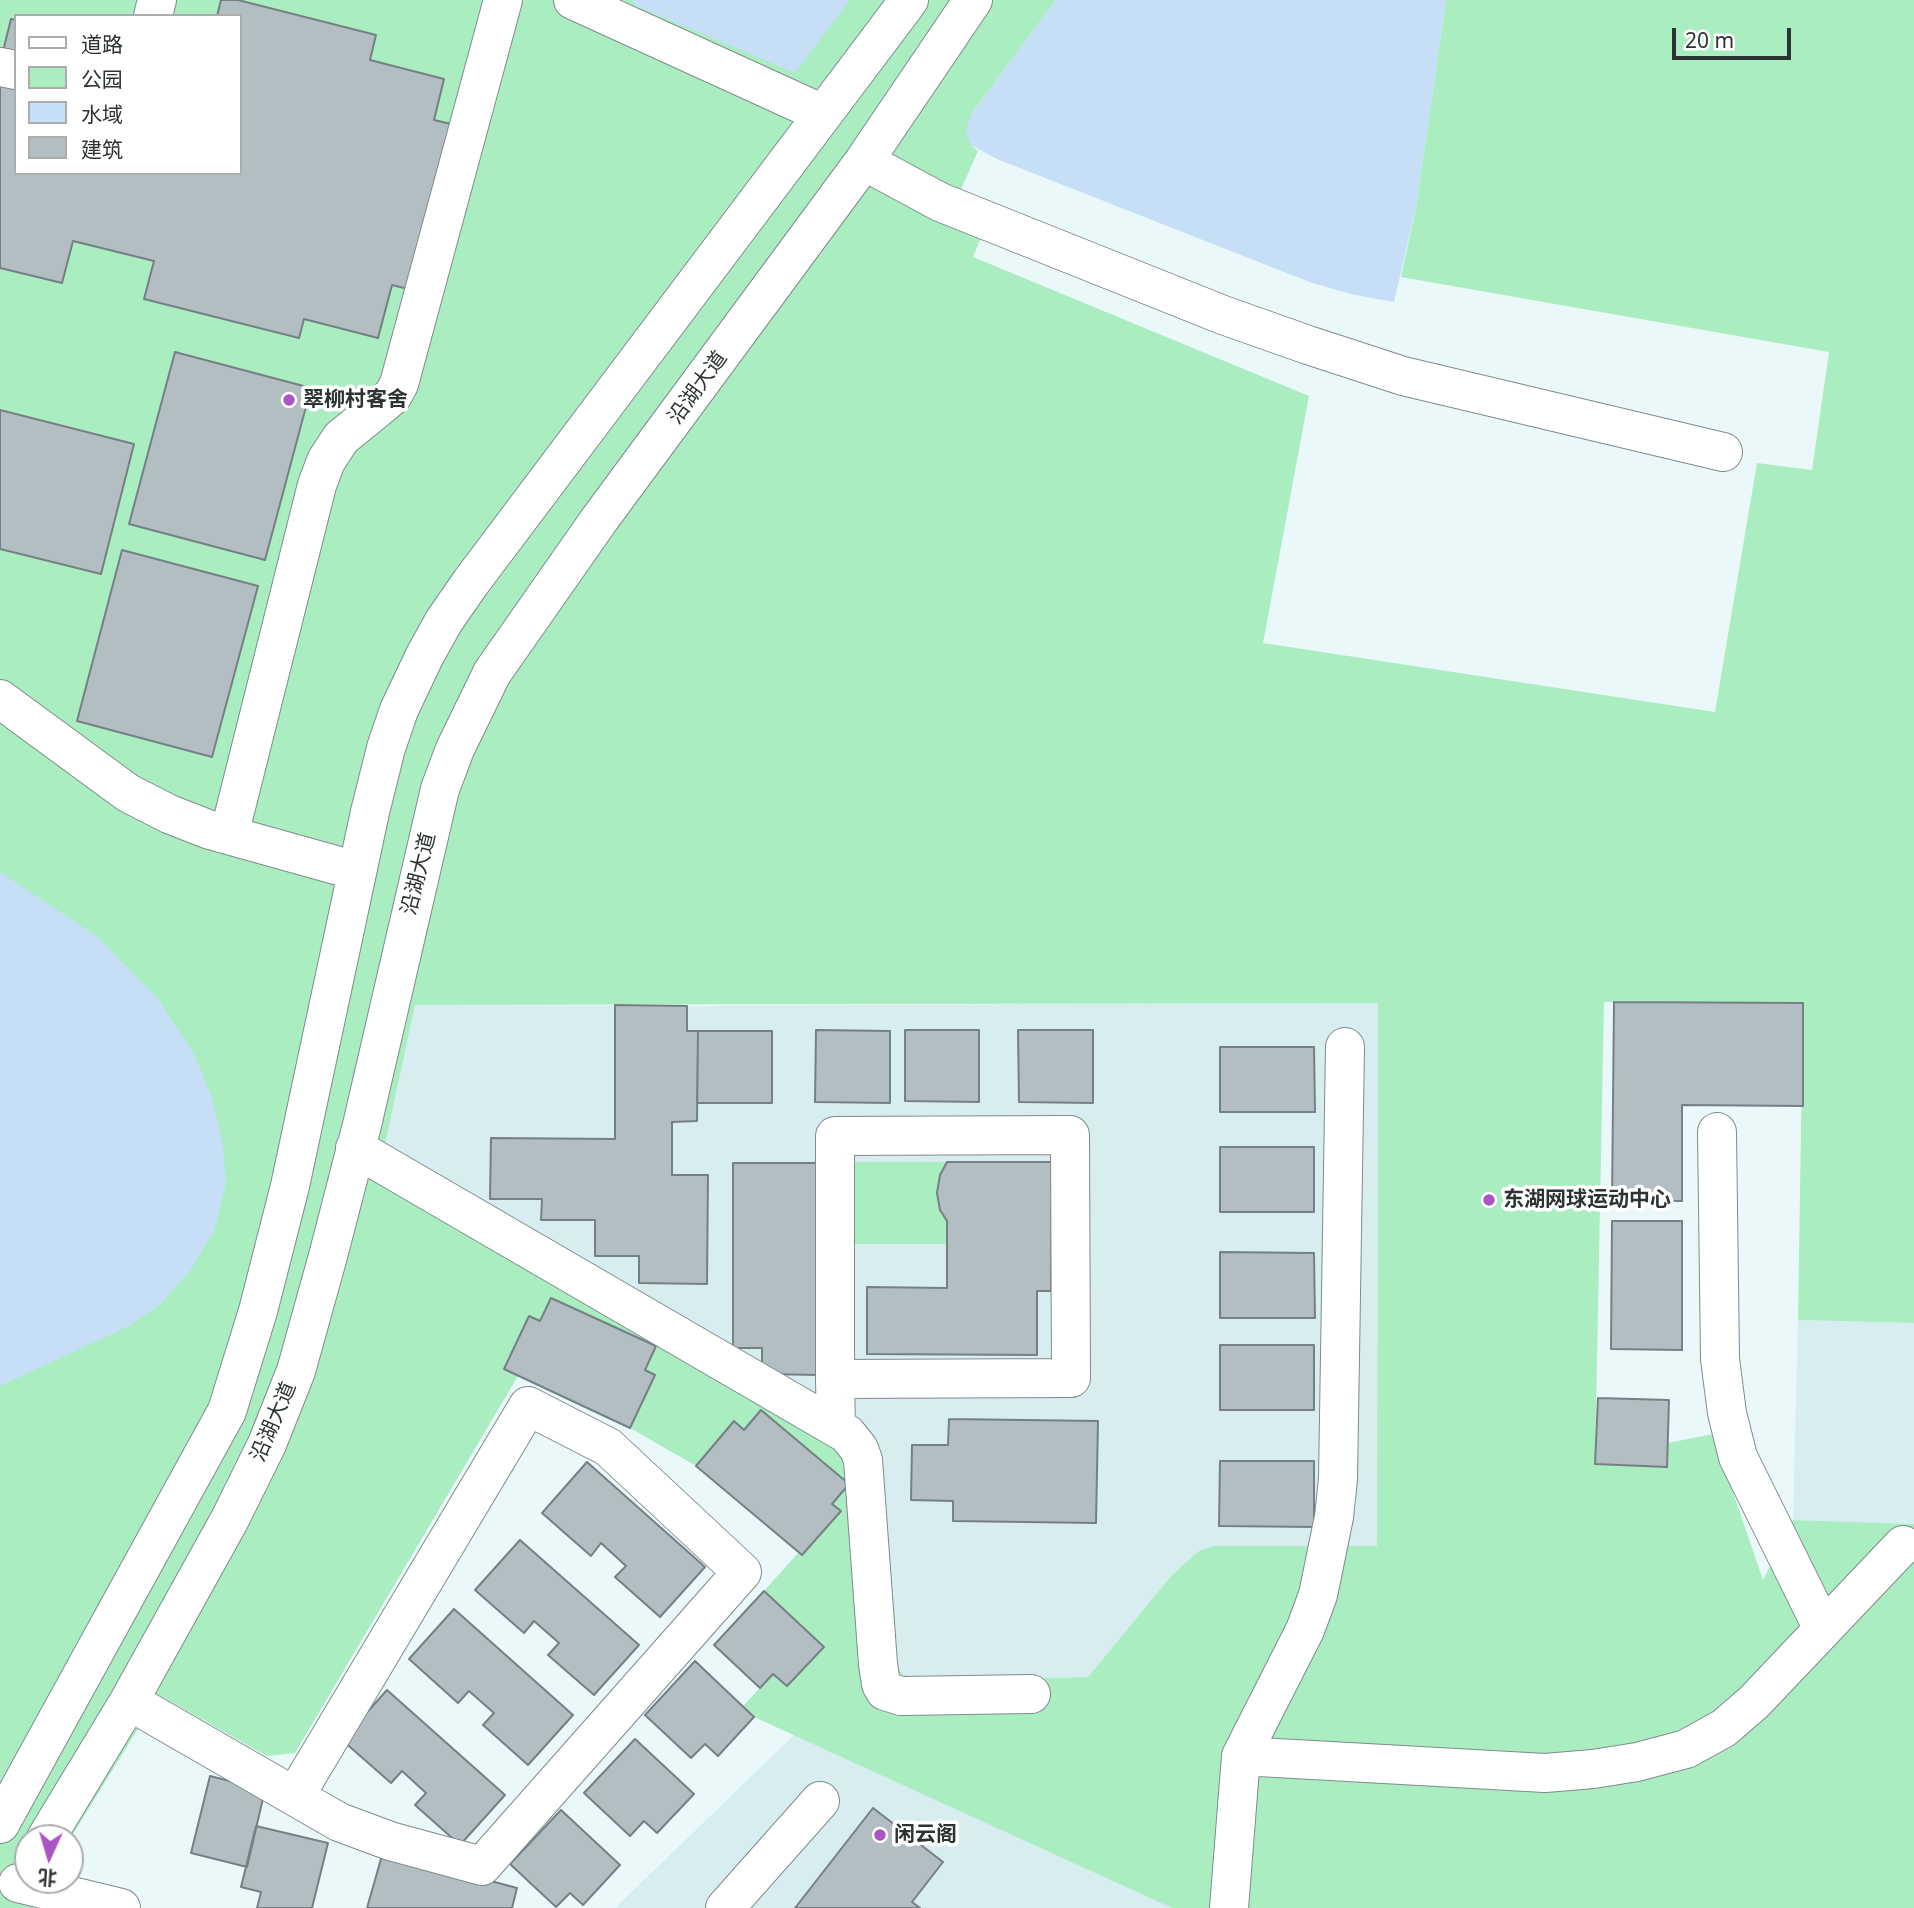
<!DOCTYPE html>
<html>
<head>
<meta charset="utf-8">
<style>
	body { margin:0 }
	#map { position:relative; width:1914px; height:1908px; overflow:hidden; background:#ebf8f9; font-family:"Noto Sans","Noto Sans SC",sans-serif }
	canvas { display:block }
	.legend { position:absolute; left:14px; top:14px; width:228px; height:161px; box-sizing:border-box; background:#fff; border:2px solid #abadad; margin:0; padding:9px 12px; list-style:none; font-size:21px; color:#2d3333 }
	.legend li { display:flex; align-items:center; gap:14px; height:35px }
	.legend b { width:35px; border:2px solid #abadad }
	.north { position:absolute; left:14px; top:1824px; width:70px; height:70px; box-sizing:border-box; background:#fff; border:2px solid #abadad; border-radius:50%; rotate:184deg; font-size:19px; font-weight:700; line-height:28px; text-align:center; color:#2d3333 }
	.north::after { content:''; display:block; margin:auto; width:24px; height:32px; background:#aa55c4; clip-path:polygon(50% 0,100% 100%,50% 72%,0 100%) }
	.scale { position:absolute; left:1672px; top:28px; width:119px; height:32px; box-sizing:border-box; border:4px solid #2d3333; border-top:0; padding-left:9px; font-size:21px; line-height:24px; white-space:nowrap; color:#2d3333; -webkit-text-stroke:5px #fff; paint-order:stroke }
</style>
</head>
<body>
<div id="map">
<canvas width="1914" height="1908"></canvas>
<ul class="legend">
<li><b style="height:9px;background:#fff"></b>道路</li>
<li><b style="height:19px;background:#aaedc1"></b>公园</li>
<li><b style="height:19px;background:#c6def6"></b>水域</li>
<li><b style="height:19px;background:#b3bec3"></b>建筑</li>
</ul>
<div class="north">北</div>
<div class="scale">20 m</div>
</div>
<script>
const c = document.querySelector('canvas').getContext('2d');
c.lineJoin = 'round';
function fillPath(path, color) { c.fillStyle = color; c.fill(path, 'evenodd'); }
const toPath = rows => new Path2D(rows.map(r => 'M' + r).join(''));
function stroke(path, color, width, dash) { c.strokeStyle = color; c.lineWidth = width; c.lineCap = dash ? 'butt' : 'round'; c.setLineDash(dash || []); c.stroke(path); }
function write(font, color, halo, rows, align = 'center') {
  c.font = font + ' "Noto Sans","Noto Sans SC",sans-serif'; c.lineWidth = 7; c.setLineDash([]); c.textBaseline = 'middle'; c.strokeStyle = halo; c.fillStyle = color; for (const [text, x, y, turn = 0] of rows) {
    c.save(); c.translate(x, y); c.rotate((+turn || 0) * Math.PI / 180); c.textAlign = isNaN(turn) ? turn : align; if (halo) c.strokeText(text, 0, 0); c.fillText(text, 0, 0); c.restore();
  }
}
const built = toPath([
	[1378,1002,1377,1546,1214,1546,1199,1551,1172,1575,1088,1677,930,1681,915,1679,903,1674,893,1664,875,1457,384,1150,415,1005,687,1006],
	[1798,1320,1914,1323,1914,1524,1793,1520],
	[795,1734,1172,1908,615,1908]
]);
const green = toPath([
	[0,0,1056,0,972,113,971,145,978,151,958,196,983,232,973,257,1309,396,1263,643,1715,712,1757,463,1812,470,1829,352,1401,277,1416,207,1446,0,1914,0,1914,1323,1798,1320,1803,1003,1604,1002,1595,1463,1667,1466,1668,1443,1713,1434,1763,1580,1793,1520,1914,1524,1914,1908,1172,1908,754,1717,743,1706,773,1674,823,1647,764,1591,799,1552,803,1555,840,1511,832,1504,849,1483,761,1410,744,1430,734,1421,696,1466,630,1428,645,1370,656,1346,552,1298,540,1321,529,1316,504,1369,518,1376,295,1753,267,1756,159,1695,70,1839,28,1838,28,1880,45,1880,33,1908,0,1908],
	[16,16,240,16,240,173,16,173],
	[1378,1003,1377,1546,1214,1546,1199,1551,1172,1575,1088,1677,930,1681,915,1679,903,1674,893,1664,850,1458,810,1422,377,1182,415,1005],
	[849,1162,947,1162,940,1175,937,1193,940,1210,947,1221,947,1244,849,1244]
]);
const water = toPath([
	[633,0,850,0,795,73,634,5],
	[1056,0,1446,0,1416,207,1394,302,1355,295,1312,283,997,159,971,145,967,136,967,124,972,113],
	[0,872,98,937,159,1000,195,1056,212,1098,223,1145,226,1183,214,1231,190,1271,161,1304,127,1327,0,1386]
]);
const building = toPath([
	[221,0,238,0,376,35,370,60,444,79,434,120,451,124,408,289,392,285,378,338,304,319,299,338,144,299,154,261,73,241,62,283,0,268,0,63,11,19,16,20,16,173,240,173,240,16,217,16,221,0],
	[175,352,311,388,265,560,129,524,175,352],
	[0,410,134,444,101,574,0,549,0,410],
	[122,550,258,586,212,757,77,721,122,550],
	[1614,1002,1803,1003,1803,1106,1682,1105,1682,1201,1612,1200,1614,1002],
	[615,1005,687,1006,687,1031,698,1031,697,1121,672,1122,672,1175,708,1175,707,1284,639,1283,639,1256,595,1256,595,1220,541,1220,542,1199,490,1199,491,1138,615,1139,615,1005],
	[816,1030,890,1031,890,1103,815,1102,816,1030],
	[905,1030,979,1030,979,1102,905,1101,905,1030],
	[1018,1030,1093,1030,1093,1103,1019,1102,1018,1030],
	[698,1031,772,1031,772,1103,697,1103,698,1031],
	[1220,1047,1314,1047,1315,1112,1220,1112,1220,1047],
	[1220,1147,1314,1147,1314,1212,1220,1212,1220,1147],
	[947,1162,1052,1162,1051,1291,1037,1291,1037,1355,867,1354,867,1287,947,1288,947,1221,940,1210,937,1193,940,1175,947,1162],
	[733,1163,819,1163,820,1375,762,1374,762,1348,733,1348,733,1163],
	[1612,1221,1682,1221,1682,1350,1611,1349,1612,1221],
	[1220,1252,1314,1253,1315,1318,1220,1318,1220,1252],
	[551,1298,656,1346,645,1370,655,1375,630,1428,504,1369,529,1316,540,1321,551,1298],
	[1220,1345,1314,1345,1314,1410,1220,1410,1220,1345],
	[1598,1398,1669,1400,1667,1467,1595,1464,1598,1398],
	[761,1410,849,1484,832,1504,841,1511,802,1555,696,1466,734,1421,744,1430,761,1410],
	[949,1419,1098,1421,1096,1523,953,1521,953,1501,911,1500,912,1445,948,1445,949,1419],
	[1220,1461,1314,1461,1314,1527,1219,1526,1220,1461],
	[587,1462,705,1567,660,1617,615,1577,626,1566,601,1543,591,1556,542,1513,587,1462],
	[520,1540,639,1645,594,1695,548,1655,559,1643,534,1621,524,1633,475,1590,520,1540],
	[764,1591,824,1647,787,1686,773,1674,760,1688,714,1645,764,1591],
	[454,1609,573,1715,528,1765,483,1725,494,1713,469,1691,458,1703,409,1659,454,1609],
	[695,1661,754,1717,718,1756,705,1744,691,1758,645,1715,695,1661],
	[387,1690,505,1795,460,1845,415,1805,426,1793,402,1771,391,1783,342,1740,387,1690],
	[635,1739,694,1794,657,1833,644,1821,630,1836,584,1793,635,1739],
	[210,1776,265,1790,247,1867,191,1853,210,1776],
	[873,1808,943,1862,912,1902,920,1908,795,1908,873,1808],
	[561,1810,620,1865,583,1905,570,1893,556,1907,510,1864,561,1810],
	[256,1826,328,1843,312,1908,257,1908,261,1892,241,1887,256,1826],
	[383,1852,517,1888,512,1908,367,1908,383,1852]
]);
const minor = toPath([
	[573,0,823,114],
	[153,16,157,0],
	[0,67,16,70],
	[864,161,940,202,1223,315,1308,345,1403,376,1723,452],
	[0,699,128,793,169,814,210,830,357,871],
	[229,835,317,485,326,461,341,438,384,403,393,395,399,384,503,0],
	[1717,1132,1720,1359,1727,1413,1738,1457,1823,1629],
	[355,1148,847,1434,859,1449,863,1460,878,1664,881,1684,885,1691,901,1696,1031,1694],
	[835,1379,1071,1378,1070,1135,835,1136,835,1379,836,1427],
	[129,1701,339,1822,390,1841,482,1866,742,1572,608,1447,528,1406,295,1796],
	[1241,1756,1545,1773,1593,1769,1637,1762,1686,1749,1724,1728,1754,1702,1903,1545],
	[0,1824,227,1411,258,1311,290,1186,370,812,386,748,399,710,425,655,444,621,471,582,909,0],
	[46,1838,129,1701,230,1519,267,1444,296,1371,328,1256,362,1125,440,789,455,749,492,673,599,520,864,161,973,0],
	[18,1883,121,1908],
	[725,1908,820,1801],
	[1229,1908,1241,1756,1305,1630,1318,1595,1334,1517,1338,1479,1345,1047]
]);
const markers = [
	[289,400,7,"#aa55c4"],
	[1489,1200,7,"#aa55c4"],
	[880,1835,7,"#aa55c4"]
];
const streetNames = [
	["沿湖大道",698,388,-54],
	["沿湖大道",419,874,-76],
	["沿湖大道",274,1422,-67]
];
const poiNames = [
	["翠柳村客舍",303,400],
	["东湖网球运动中心",1503,1200],
	["闲云阁",894,1835]
];
fillPath(built, '#d7edef');
fillPath(green, '#aaedc1');
fillPath(water, '#c6def6');
fillPath(building, '#b3bec3');
stroke(building, '#758084', 2);
stroke(minor, '#7f8b8c', 40);
stroke(minor, '#fff', 38);
for (const [x, y, r, color] of markers) { const dot = new Path2D(); dot.arc(x, y, r, 0, 2 * Math.PI); c.fillStyle = color; c.fill(dot); stroke(dot, '#fff', 2.5); }
write('21px', '#2d3333', '#fff', streetNames);
write('bold 21px', '#2d3333', '#fff', poiNames, 'left');
</script>
</body>
</html>
